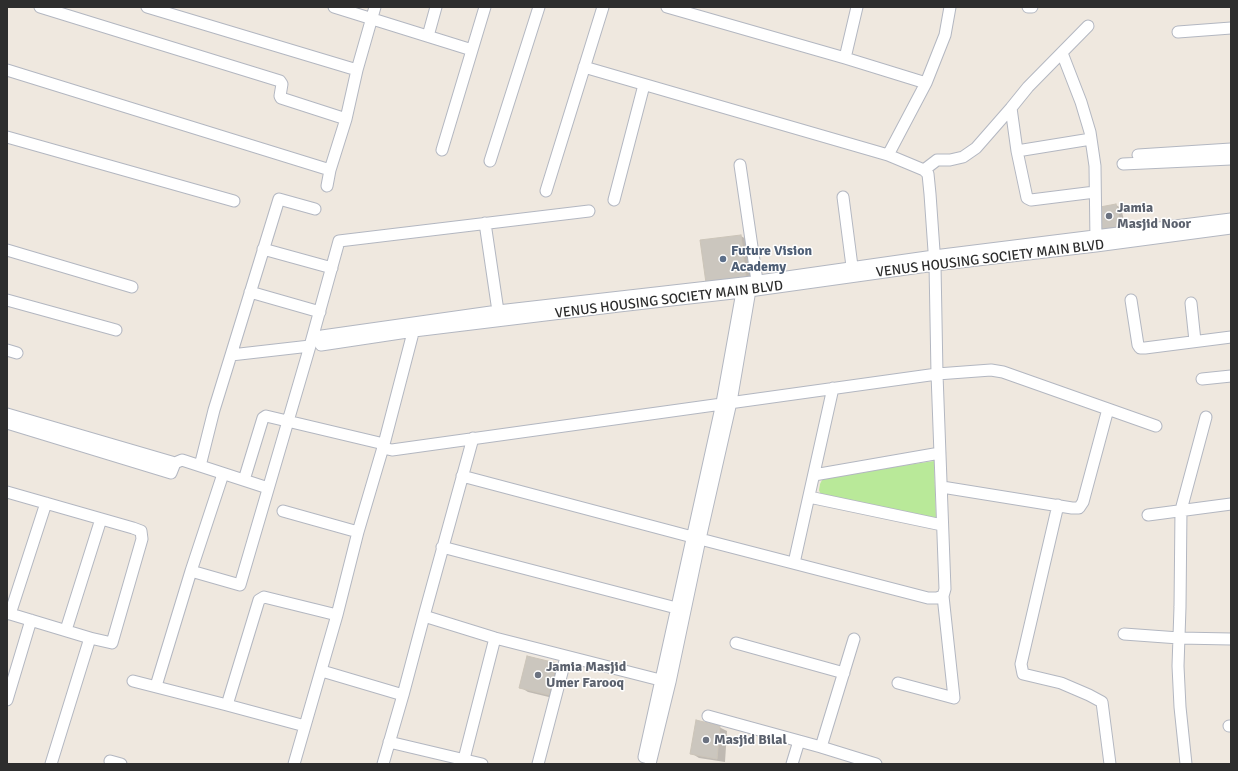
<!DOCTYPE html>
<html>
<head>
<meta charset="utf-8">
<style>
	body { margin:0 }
	#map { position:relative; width:1238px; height:771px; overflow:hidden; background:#efe8df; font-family:Signika,sans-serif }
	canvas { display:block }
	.frame { position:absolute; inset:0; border:8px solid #2d2d2d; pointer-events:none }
</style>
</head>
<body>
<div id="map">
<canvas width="1238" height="771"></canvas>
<div class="frame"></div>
</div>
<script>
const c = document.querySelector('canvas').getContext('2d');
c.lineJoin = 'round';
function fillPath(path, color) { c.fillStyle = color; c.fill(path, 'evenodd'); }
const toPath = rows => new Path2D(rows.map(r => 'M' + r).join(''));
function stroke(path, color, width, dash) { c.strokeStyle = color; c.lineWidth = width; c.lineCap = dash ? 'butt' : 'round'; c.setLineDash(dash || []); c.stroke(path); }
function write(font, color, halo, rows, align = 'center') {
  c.font = font + ' Signika,sans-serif'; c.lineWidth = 3; c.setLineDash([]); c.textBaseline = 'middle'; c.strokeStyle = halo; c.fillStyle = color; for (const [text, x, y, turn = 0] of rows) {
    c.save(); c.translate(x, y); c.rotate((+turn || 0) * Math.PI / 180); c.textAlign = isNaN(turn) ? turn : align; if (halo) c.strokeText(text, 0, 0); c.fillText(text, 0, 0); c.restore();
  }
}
const green = toPath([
	[934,461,936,518,821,496,819,490,820,484,822,480,827,477]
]);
const shadow = toPath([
	[1116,205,1121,208,1126,228,1105,234],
	[741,236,751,242,756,283,718,289],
	[528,657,556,664,564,668,557,699,528,692,520,687],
	[719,727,727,731,725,762,699,758,691,753]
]);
const building = toPath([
	[1116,204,1121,226,1099,231,1100,207,1116,204],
	[741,235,746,277,706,283,700,240,741,235],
	[527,656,556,663,549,695,519,688,527,656],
	[696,720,720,726,717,759,690,754,696,720]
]);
const minor = toPath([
	[40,7,280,81,282,84,280,96,281,98,346,119],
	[147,7,357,70],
	[334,7,472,50],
	[667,7,845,58,926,83],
	[1028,7,1032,7],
	[1178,32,1231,28],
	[428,36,436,7],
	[1062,53,1081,102,1090,132,1095,166,1096,242],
	[845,58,857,7],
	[584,67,888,155,924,170,928,174,930,194,935,265,937,374,945,589,943,596,954,698,898,683],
	[7,70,330,170],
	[1011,108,1017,151,1027,198,1031,200,1095,192],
	[7,137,234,201],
	[442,150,485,7],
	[1017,151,1091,139],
	[888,155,926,83,945,35,950,7],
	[1138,155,1231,149],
	[490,161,539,7],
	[1123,164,1231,159],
	[740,165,757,281],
	[924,170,937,160,950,160,963,157,976,148,1011,108,1028,87,1088,26],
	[327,186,330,170,346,119,357,70,375,7],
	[546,191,603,7],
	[843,197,853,274],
	[614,200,644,85],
	[1231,219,934,256,752,282,498,311,322,336,321,345,414,331,619,306,742,292,935,265,1096,246,1231,228],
	[485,223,499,318],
	[263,249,332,268],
	[7,250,132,287],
	[250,292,320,312],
	[7,300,116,330],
	[1131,300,1138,345,1140,348,1145,348,1231,337],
	[1191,303,1195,341],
	[7,350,17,353],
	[231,355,279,199,315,209],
	[1202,379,1231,376],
	[7,414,175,463,171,473,7,423],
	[383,448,392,450,937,374,991,370,1003,372,1156,426],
	[175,463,182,460,268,488],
	[200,466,214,410,231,355,310,346],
	[814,475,940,453],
	[462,476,700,539,928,598,937,598,943,596],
	[244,480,263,418,266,416,384,444],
	[942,487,1072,508,1079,508,1083,502,1108,409],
	[7,492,133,528,141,531,142,539,112,643,90,638,7,613],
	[809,497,942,525],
	[1058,505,1021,664,1023,674,1061,683,1089,695,1102,702,1110,764],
	[283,511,358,532],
	[1148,515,1231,504],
	[442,547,684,610],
	[794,563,833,388],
	[191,571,240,585,310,346,339,241,589,211],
	[10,614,46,503],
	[424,616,495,638,668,682],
	[66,630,101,519],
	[1124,634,1179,638,1231,639],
	[736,643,844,673],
	[322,671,403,695],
	[133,681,227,705],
	[156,686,191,571,223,474],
	[7,700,31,620],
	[708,716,821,747,876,764],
	[305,726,227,705,259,600,264,597,337,615],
	[1229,726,1231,726],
	[389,742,482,764],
	[821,747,854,639],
	[644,757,722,403,742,292,742,287],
	[464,759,495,638],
	[110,761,121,764],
	[51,764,90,638],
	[294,764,337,615,358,532,384,444,415,325],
	[383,764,403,695,424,616,473,438],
	[538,764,566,657],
	[650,764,670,682,700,539,731,402,751,284],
	[792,764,799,741],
	[1186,764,1180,707,1178,666,1180,607,1181,510,1206,417]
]);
const markers = [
	[1109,216,4,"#6b7280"],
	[723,259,4,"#5c6f8a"],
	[538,675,4,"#6b7280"],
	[706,740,4,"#6b7280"]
];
const worshipNames = [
	["Jamia",1117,208],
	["Masjid Noor",1117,224],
	["Jamia Masjid",546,667],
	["Umer Farooq",546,683],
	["Masjid Bilal",714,740]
];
const serviceNames = [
	["Future Vision",731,251],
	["Academy",731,267]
];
const streetNames = [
	["VENUS HOUSING SOCIETY MAIN BLVD",990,259,-7],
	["VENUS HOUSING SOCIETY MAIN BLVD",669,300,-7]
];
fillPath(green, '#b9e999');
fillPath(shadow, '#0003');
fillPath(building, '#cbc6be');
stroke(building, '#cbc4b8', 1);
stroke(minor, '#b3b7c1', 13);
stroke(minor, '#fff', 11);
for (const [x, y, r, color] of markers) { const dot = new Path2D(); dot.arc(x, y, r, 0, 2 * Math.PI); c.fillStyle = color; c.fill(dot); stroke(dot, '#fff', 1.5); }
write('bold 14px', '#5b616d', '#fff', worshipNames, 'left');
write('bold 14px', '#4e5e75', '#fff', serviceNames, 'left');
write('14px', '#2d2d2d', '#fff', streetNames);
</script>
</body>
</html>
